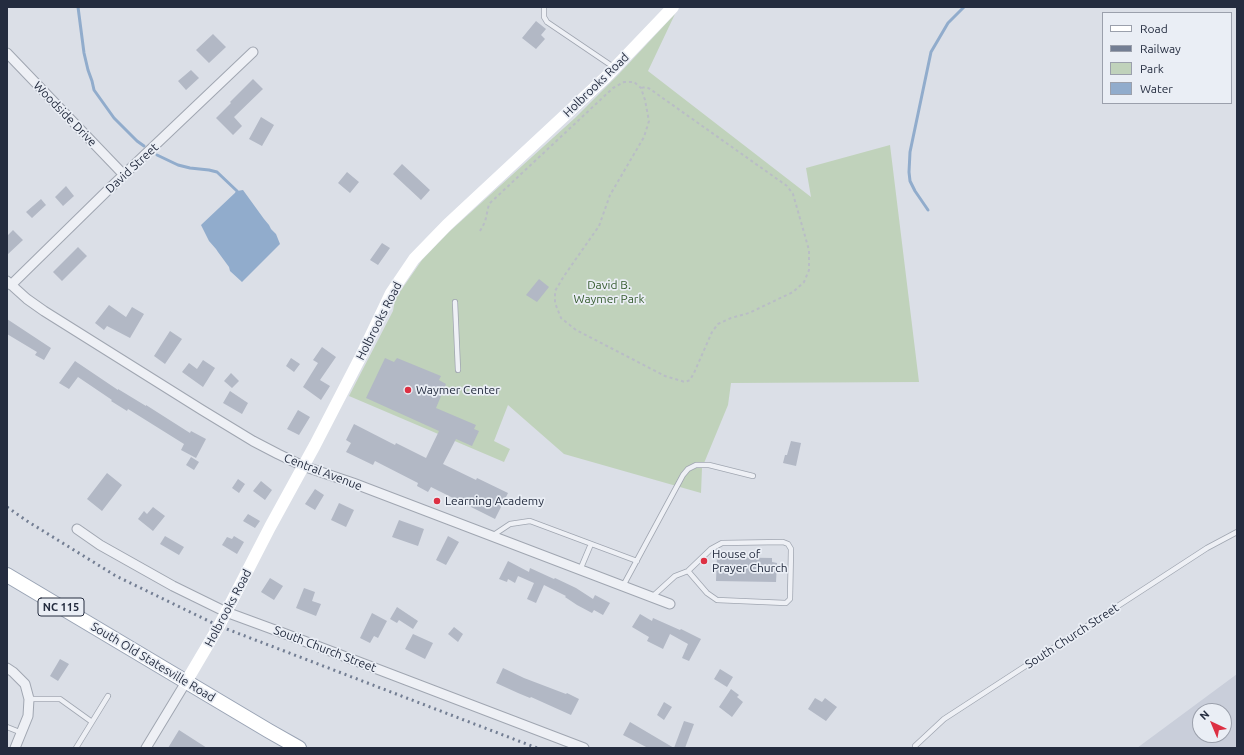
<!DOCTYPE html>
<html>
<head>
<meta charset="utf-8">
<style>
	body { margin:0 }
	#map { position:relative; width:1244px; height:755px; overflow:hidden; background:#dbdfe7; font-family:Ubuntu,sans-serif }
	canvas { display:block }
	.frame { position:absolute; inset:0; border:8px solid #242c3f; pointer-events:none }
	.legend { position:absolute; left:1102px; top:12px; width:130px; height:92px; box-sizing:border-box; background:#eaeef5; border:1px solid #9ba0ac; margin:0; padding:5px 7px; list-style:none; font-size:12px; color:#242c3f }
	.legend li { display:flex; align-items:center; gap:8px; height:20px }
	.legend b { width:20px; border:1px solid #9ba0ac }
	.north { position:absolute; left:1192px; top:703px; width:40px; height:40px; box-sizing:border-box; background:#eaeef5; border:1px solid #9ba0ac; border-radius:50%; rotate:316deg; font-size:11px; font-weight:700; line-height:16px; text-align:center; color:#242c3f }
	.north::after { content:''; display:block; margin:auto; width:14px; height:18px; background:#dd3043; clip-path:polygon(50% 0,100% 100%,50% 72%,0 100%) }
</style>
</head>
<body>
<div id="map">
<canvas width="1244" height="755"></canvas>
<div class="frame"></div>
<ul class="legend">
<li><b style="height:5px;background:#fff"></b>Road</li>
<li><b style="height:5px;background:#737e93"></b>Railway</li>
<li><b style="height:11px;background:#c0d2bb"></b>Park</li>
<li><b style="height:11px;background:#91accc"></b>Water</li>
</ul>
<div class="north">N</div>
</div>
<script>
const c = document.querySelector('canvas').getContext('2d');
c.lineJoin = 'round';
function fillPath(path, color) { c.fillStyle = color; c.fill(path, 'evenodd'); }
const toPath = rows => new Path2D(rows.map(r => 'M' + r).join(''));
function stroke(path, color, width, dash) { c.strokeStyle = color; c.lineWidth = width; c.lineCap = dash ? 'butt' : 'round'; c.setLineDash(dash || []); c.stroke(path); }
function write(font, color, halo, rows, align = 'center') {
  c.font = font + ' Ubuntu,sans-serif'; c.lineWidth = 3.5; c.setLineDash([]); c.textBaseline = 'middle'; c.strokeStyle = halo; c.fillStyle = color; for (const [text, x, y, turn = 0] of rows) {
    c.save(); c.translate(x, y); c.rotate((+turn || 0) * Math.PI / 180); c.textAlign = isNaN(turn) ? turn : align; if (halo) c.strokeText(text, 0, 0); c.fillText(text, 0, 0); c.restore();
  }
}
const built = toPath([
	[1237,674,1237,748,1137,748],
	[1200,711,1224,711,1224,735,1200,735]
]);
const green = toPath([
	[675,14,648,71,811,197,806,168,890,145,919,382,731,383,728,405,702,468,701,493,564,454,508,405,494,441,510,449,504,462,349,396,393,311,395,299,422,260,449,232,575,118,618,75]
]);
const water = toPath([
	[243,190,264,219,269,225,271,229,276,234,280,244,242,282,230,271,229,267,218,252,216,249,209,241,201,225,237,191]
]);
const stream = toPath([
	[78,7,84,53,88,70,92,81,94,90,114,118,137,141,144,146],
	[157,155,178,165,190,168,209,170,217,172,237,191,237,194],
	[928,210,915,191,910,181,909,172,910,152,931,52,948,23,964,7]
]);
const building = toPath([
	[536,21,546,29,541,35,545,39,536,49,522,38],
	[213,34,226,47,209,63,196,50],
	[191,70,199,78,186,90,178,81],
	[253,79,263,89,234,117,242,126,233,135,216,118,231,103,230,102],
	[261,117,274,125,262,146,249,139],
	[402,164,430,190,421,200,393,174],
	[347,172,359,182,350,193,338,183],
	[66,186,74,196,63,206,55,197],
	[41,199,46,205,32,218,26,212],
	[13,230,23,240,7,255,7,236],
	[382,243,390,248,378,265,370,260],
	[78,247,87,256,62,281,53,272],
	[539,279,549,287,537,302,526,295],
	[109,305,126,317,132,307,144,314,130,338,107,326,104,330,95,323],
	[7,319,51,348,44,360,35,355,37,352,7,334],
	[170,331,182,339,165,364,154,356],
	[322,347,336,357,320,380,330,386,321,400,303,387,318,363,313,360],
	[291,358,300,364,294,372,286,366],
	[385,358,394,362,397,358,441,376,439,380,446,384,436,408,476,425,474,429,479,431,472,446,456,439,443,464,476,480,477,478,508,493,495,519,431,487,428,492,417,486,418,483,375,461,373,465,346,452,351,443,346,440,354,424,395,445,396,443,426,458,439,431,366,398],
	[203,360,215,368,203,387,182,372,189,363,197,369],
	[75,361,118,390,118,389,146,406,146,405,190,433,191,431,206,439,196,458,181,450,184,444,128,409,127,411,111,401,112,400,78,377,69,389,59,383],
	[231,373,239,381,232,388,224,381],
	[230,391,248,403,242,414,223,403],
	[298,410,310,417,299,435,287,429],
	[791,441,801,443,796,466,783,463,785,455,787,455],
	[191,457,199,462,194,470,186,465],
	[107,473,122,485,102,511,87,499],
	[238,479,245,484,239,493,232,488],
	[261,481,272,490,265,500,253,491],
	[315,489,324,495,315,510,305,504],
	[339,503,354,510,346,527,331,520],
	[153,507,165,516,153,531,138,519,144,511,147,514],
	[248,514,260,521,255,528,243,521],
	[399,520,424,529,418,546,392,537],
	[165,536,184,547,179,555,160,544],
	[234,536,244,542,237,554,222,545,227,537,232,539],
	[448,536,459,542,446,565,436,560],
	[717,557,772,558,772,562,777,563,776,582,716,581],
	[508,561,529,572,530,568,554,579,555,578,576,588,593,599,595,595,610,603,603,615,594,610,592,613,577,605,565,597,566,596,544,585,536,603,527,599,534,583,518,576,515,583,508,579,507,582,499,579],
	[270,578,283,586,274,600,261,592],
	[304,588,315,592,312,601,321,604,316,616,296,608],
	[397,607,418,621,413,629,399,620,397,623,390,619],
	[372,613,387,621,378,638,374,636,370,643,360,638],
	[640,614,652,621,653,618,680,630,681,629,701,639,689,661,682,658,688,644,670,634,663,649,647,641,649,637,632,627],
	[454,627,463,634,458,642,448,634],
	[413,634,433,643,425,659,405,649],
	[60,659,69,664,58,681,50,676],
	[503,668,524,678,566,694,567,693,579,699,571,715,531,697,530,698,518,693,496,683],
	[720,669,733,677,727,687,714,679],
	[731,689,739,695,737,697,743,702,732,717,719,707],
	[815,698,822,702,825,698,837,707,826,721,808,709],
	[664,702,672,707,664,720,657,715],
	[684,721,694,724,685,748,648,748,623,735,630,722,674,748],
	[179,730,207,748,168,748]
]);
const path = toPath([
	[480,231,485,222,489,204,613,88,624,82,634,82,641,88,645,100,649,121,644,137,610,195,599,226,564,276,555,291,555,303,561,318,576,330,665,376,685,382,690,380,694,373,712,332,718,324,731,318,749,313,793,292,804,282,809,270,809,250,793,194,787,186,650,89,646,87,641,88]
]);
const lane = toPath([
	[544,7,544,17,547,22,615,68],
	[455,302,458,370],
	[492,536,510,524,530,521,637,561],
	[580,570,591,544],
	[623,586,683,475,688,469,696,465,709,465,753,476],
	[652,597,675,576,688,571,711,549,722,543,783,542,788,544,791,549,790,599,786,603,717,600,707,593,688,571],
	[29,699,60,699,92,722],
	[7,727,22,733],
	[76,748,108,696],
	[915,748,915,746,944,719,1207,548,1237,532]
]);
const street = toPath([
	[7,53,124,175],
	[7,281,27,299,44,311,202,410,253,441,278,454,303,466,353,483,670,604],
	[11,285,111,187,253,52],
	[77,529,100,545,173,586,226,612,283,633,584,748],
	[7,668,13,672,25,684,29,699,28,716,15,748],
	[146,748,186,682]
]);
const secondary = toPath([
	[186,682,219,626,270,527,315,445,360,358,391,293,414,259,447,225,606,77,673,7]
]);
const primary = toPath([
	[7,575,269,731,299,748]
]);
const rail = toPath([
	[7,507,27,521,116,576,219,626,537,748]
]);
const markers = [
	[408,390,4,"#dd3043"],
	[437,501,4,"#dd3043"],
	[704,561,4,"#dd3043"]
];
const shields = [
	[61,607,46]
];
const shieldNames = [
	["NC 115",61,607]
];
const streetNames = [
	["Holbrooks Road",596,85,-44],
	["Woodside Drive",65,114,46],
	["David Street",132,168,-43],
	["Holbrooks Road",379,321,-63],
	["Central Avenue",323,472,21],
	["Holbrooks Road",228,608,-62],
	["South Church Street",1072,636,-33],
	["South Church Street",325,649,21],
	["South Old Statesville Road",153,662,31]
];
const parkNames = [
	["David B.",609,285],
	["Waymer Park",609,299]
];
const poiNames = [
	["Waymer Center",416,390],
	["Learning Academy",445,501],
	["House of",712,554],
	["Prayer Church",712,568]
];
fillPath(built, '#c9ceda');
fillPath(green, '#c0d2bb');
fillPath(water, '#91accc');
stroke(stream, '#91accc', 3);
fillPath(building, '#b2b8c5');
stroke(lane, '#a0a6b1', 6);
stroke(street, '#a0a6b1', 11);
stroke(primary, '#99a3b4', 16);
stroke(path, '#b9bdc6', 2, [3, 3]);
stroke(lane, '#eef0f5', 4.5);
stroke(street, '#eef0f5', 9);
stroke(secondary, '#fff', 12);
stroke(primary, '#fff', 14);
stroke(rail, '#737e93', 3, [2, 4]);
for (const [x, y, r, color] of markers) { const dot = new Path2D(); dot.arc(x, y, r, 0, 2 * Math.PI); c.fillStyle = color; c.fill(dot); stroke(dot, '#eaeef5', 1.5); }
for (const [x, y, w] of shields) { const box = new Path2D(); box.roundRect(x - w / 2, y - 9, w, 18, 3); c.fillStyle = '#eaeef5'; c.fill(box); stroke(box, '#242c3f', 1); }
write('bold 11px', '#242c3f', null, shieldNames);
write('12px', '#242c3f', '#eaeef5', streetNames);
write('12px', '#365c2f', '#eaeef5', parkNames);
write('12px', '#242c3f', '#eaeef5', poiNames, 'left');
</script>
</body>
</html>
